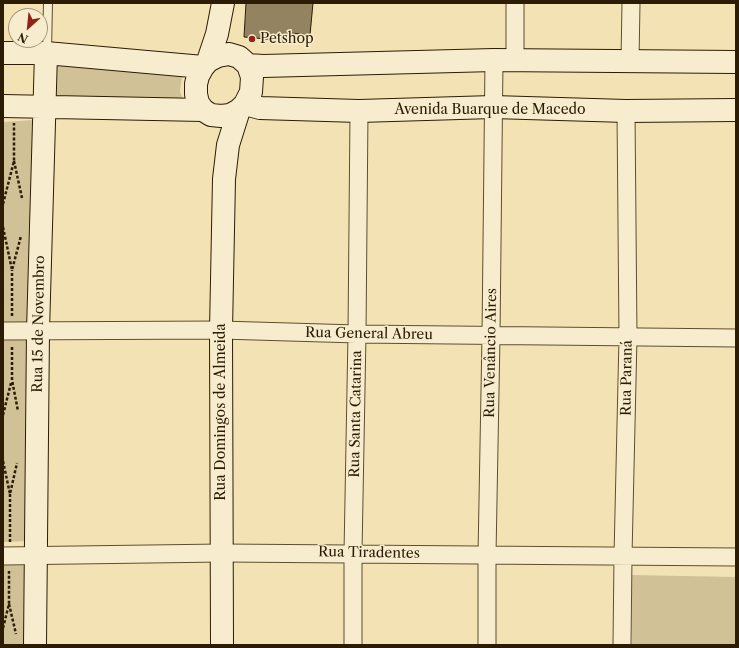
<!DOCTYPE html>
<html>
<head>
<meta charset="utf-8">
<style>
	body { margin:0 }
	#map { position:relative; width:739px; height:648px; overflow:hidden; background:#f3e3b4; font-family:"Libre Caslon Text",serif }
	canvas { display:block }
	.frame { position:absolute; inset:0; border:4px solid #2c1c05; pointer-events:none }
	.north { position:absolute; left:8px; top:8px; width:40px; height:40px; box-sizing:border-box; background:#f7edce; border:1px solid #a6997e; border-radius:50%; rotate:207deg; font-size:11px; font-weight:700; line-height:16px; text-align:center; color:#2c1c05 }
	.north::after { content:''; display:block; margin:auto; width:14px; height:18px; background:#8f2418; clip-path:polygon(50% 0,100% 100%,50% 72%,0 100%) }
</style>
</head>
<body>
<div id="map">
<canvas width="739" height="648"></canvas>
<div class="frame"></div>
<div class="north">N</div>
</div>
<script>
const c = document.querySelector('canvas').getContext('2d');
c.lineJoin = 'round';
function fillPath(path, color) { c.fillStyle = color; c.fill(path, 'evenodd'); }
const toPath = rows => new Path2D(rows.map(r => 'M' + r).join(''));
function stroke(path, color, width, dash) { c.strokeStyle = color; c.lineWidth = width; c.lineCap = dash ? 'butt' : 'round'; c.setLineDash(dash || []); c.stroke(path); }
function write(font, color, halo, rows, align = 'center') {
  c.font = font + ' "Libre Caslon Text",serif'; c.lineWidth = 3; c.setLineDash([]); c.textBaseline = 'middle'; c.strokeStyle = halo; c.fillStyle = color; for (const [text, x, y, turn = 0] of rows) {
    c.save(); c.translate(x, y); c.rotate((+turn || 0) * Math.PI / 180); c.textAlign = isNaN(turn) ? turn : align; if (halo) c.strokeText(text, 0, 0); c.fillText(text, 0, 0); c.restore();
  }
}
const green = toPath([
	[52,65,186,71,182,77,180,91,184,104,50,103],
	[33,120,30,324,3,325,3,122],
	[31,337,29,541,3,542,3,338],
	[3,563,29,563,29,645,3,645],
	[631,575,736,577,736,645,632,645]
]);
const building = toPath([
	[246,3,313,3,310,35,290,33,289,41,244,37,246,3]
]);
const path = toPath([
	[14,161,22,198],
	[3,204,14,161,14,123],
	[3,227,12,270,21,236],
	[12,316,12,270],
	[12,347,12,380,18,411],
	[3,415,11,383],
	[3,461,10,494,17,463],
	[10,542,10,494],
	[9,604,16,634],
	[3,628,9,604,9,571]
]);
const lane = toPath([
	[47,52,48,3]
]);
const street = toPath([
	[515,61,515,3],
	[630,61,631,3],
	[3,331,221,330,357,334,736,338],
	[3,556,222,553,736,557],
	[353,645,353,553,357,334,359,111],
	[487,645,487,555,491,336,494,60],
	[622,645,623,556,628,337,626,111]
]);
const secondary = toPath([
	[3,53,46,53,203,67],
	[229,54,239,57,248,65,252,77,251,92,245,104,239,110,230,115,221,116,211,115,203,110,198,103,196,94,196,84,198,76,203,67,208,61,218,56,229,54],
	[208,61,217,34,223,3],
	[248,65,263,66,494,60,736,62],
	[245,104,260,108,359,111,493,107,626,111,736,110],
	[3,106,203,110],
	[35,645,38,331,46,53],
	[222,645,221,330,224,179,228,145,239,110]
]);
const markers = [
	[252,39,4,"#8f2418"]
];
const poiNames = [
	["Petshop",260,39]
];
const streetNames = [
	["Avenida Buarque de Macedo",490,110],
	["Rua 15 de Novembro",39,324,-89],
	["Rua General Abreu",369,334,1],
	["Rua Venâncio Aires",491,353,-89],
	["Rua Paraná",627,378,-89],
	["Rua Domingos de Almeida",221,412,-90],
	["Rua Santa Catarina",356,414,-89],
	["Rua Tiradentes",369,553,1]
];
fillPath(green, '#d1c196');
fillPath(building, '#938360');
stroke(building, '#2c1c05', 1);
stroke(lane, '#5e4e31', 10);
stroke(street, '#5e4e31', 19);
stroke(secondary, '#2c1c05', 24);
stroke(path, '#2c1c05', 2.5, [3, 2]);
stroke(lane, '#f7edce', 8);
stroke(street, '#f7edce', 17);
stroke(secondary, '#f7edce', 22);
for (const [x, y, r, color] of markers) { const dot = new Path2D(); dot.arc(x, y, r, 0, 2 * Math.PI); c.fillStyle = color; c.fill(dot); stroke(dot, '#f7edce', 1.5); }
write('14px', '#2c1c05', '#f7edce', poiNames, 'left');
write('14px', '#2c1c05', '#f7edce', streetNames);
</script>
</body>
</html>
